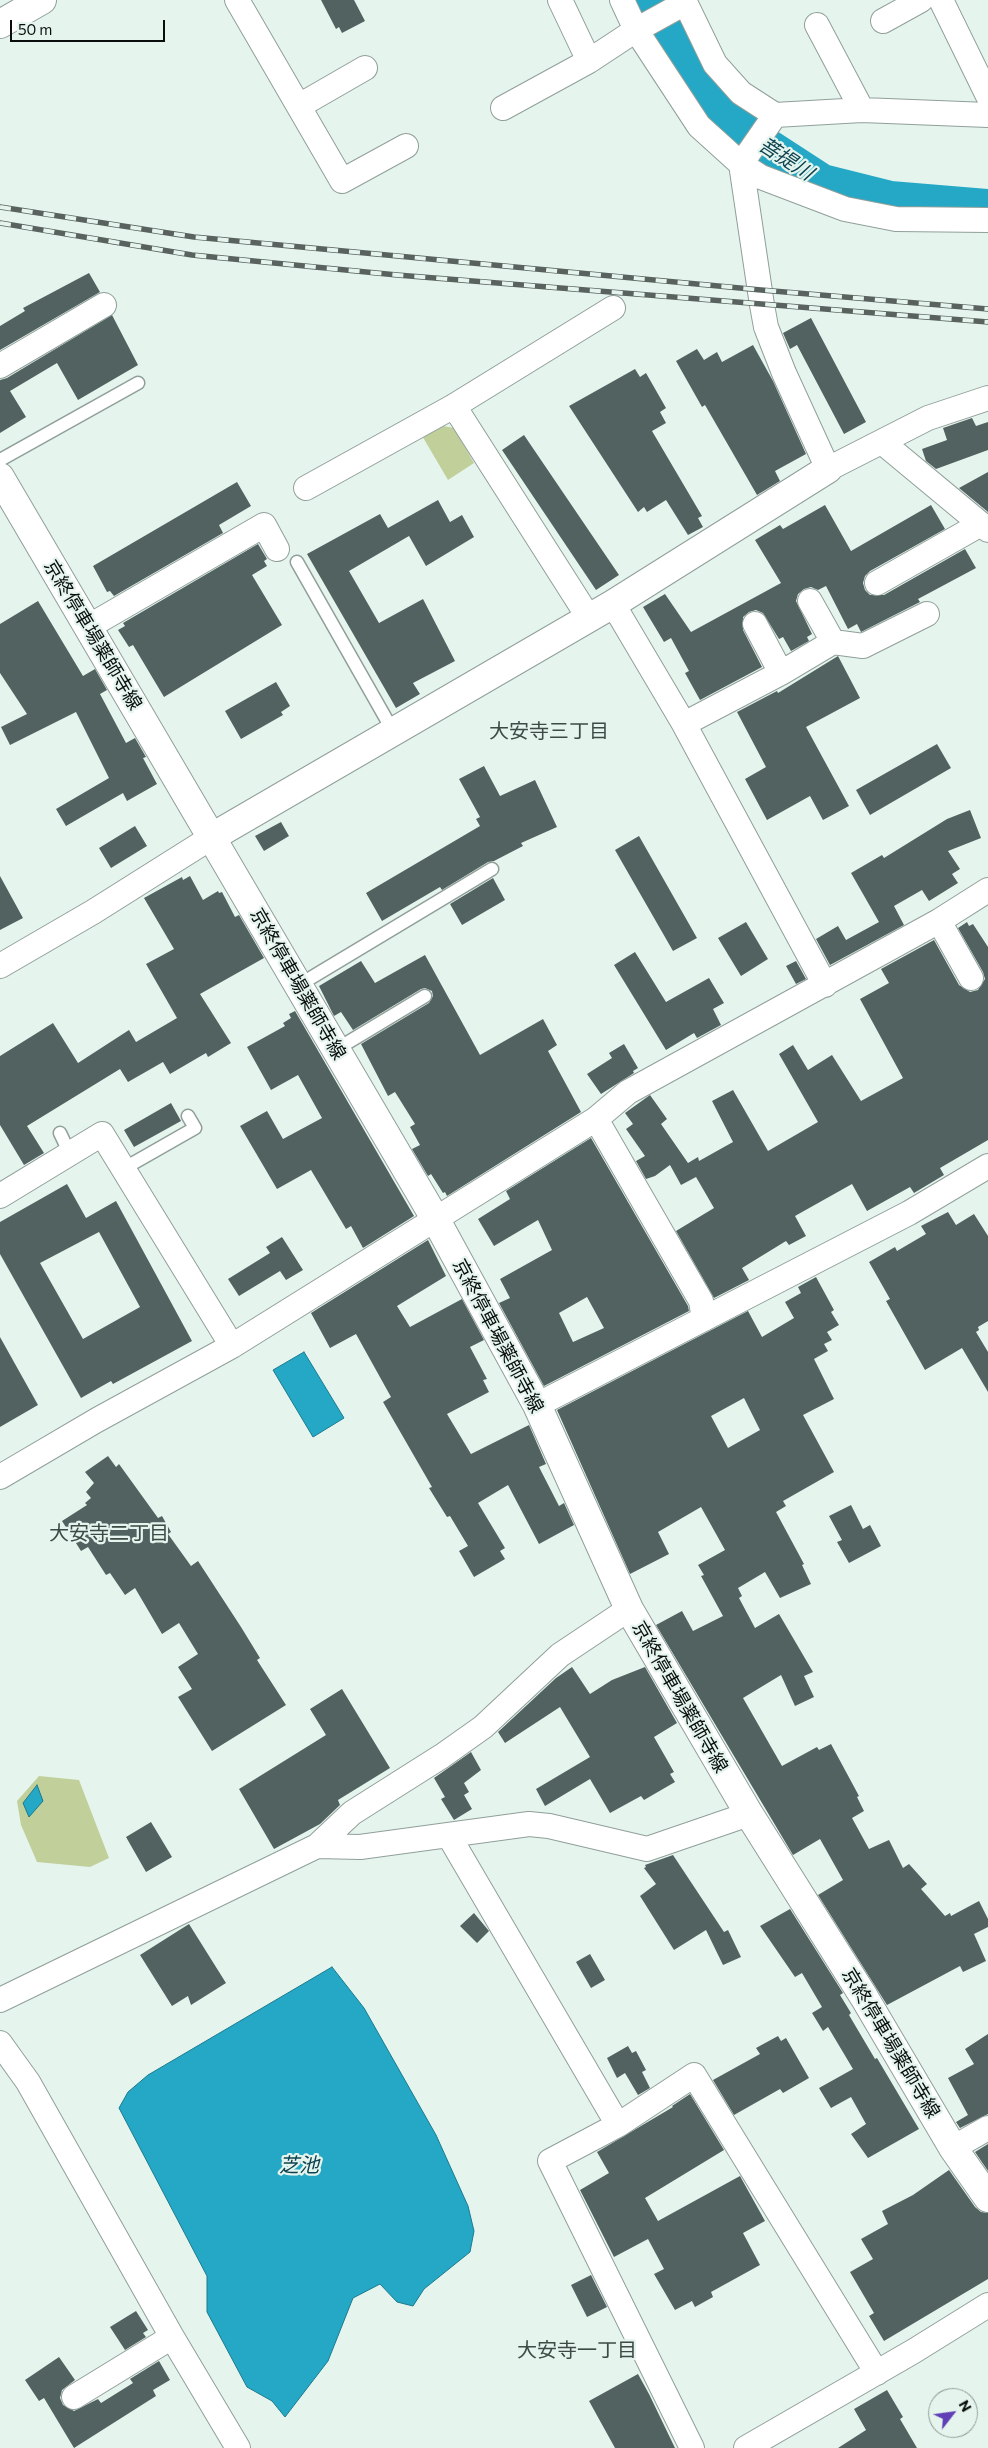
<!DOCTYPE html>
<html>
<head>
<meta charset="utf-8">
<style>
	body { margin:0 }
	#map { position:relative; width:988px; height:2448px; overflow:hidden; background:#e5f5ee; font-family:Commissioner,sans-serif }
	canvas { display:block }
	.north { position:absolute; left:928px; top:2388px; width:50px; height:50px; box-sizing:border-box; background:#e5f5ee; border:1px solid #8d9994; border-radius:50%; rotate:60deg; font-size:14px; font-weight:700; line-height:20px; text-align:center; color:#090e0c }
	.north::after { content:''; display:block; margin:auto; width:18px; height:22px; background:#603fb7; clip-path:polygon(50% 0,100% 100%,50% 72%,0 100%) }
	.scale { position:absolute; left:10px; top:20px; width:155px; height:22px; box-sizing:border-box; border:2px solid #090e0c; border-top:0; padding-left:6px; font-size:15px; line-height:18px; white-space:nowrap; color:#090e0c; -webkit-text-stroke:4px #e5f5ee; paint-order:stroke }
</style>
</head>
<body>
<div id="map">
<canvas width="988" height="2448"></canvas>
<div class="north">N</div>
<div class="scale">50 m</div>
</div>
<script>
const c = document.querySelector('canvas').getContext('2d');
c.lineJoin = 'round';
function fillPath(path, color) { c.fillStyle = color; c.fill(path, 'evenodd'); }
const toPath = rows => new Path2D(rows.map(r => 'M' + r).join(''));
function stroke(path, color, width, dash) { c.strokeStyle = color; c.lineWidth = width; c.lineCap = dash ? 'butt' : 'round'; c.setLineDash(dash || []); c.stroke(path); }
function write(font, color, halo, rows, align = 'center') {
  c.font = font + ' Commissioner,"Noto Sans JP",sans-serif'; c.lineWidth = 4.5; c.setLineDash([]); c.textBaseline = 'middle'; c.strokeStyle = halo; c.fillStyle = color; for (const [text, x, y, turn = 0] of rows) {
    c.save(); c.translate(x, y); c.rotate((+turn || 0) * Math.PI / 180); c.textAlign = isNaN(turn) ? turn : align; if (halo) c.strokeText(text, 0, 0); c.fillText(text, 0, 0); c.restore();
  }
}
const green = toPath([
	[438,425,454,428,474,463,448,480,421,434],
	[39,1776,79,1780,109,1858,90,1867,37,1862,21,1825,17,1801]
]);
const water = toPath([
	[304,1352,344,1418,313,1437,273,1370,304,1352],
	[37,1785,43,1801,29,1817,23,1803,37,1785],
	[332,1967,364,2008,436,2135,468,2206,474,2231,470,2252,424,2289,413,2306,397,2302,380,2284,353,2298,328,2361,285,2417,272,2401,247,2387,207,2312,207,2276,119,2108,128,2092,148,2075,332,1967]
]);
const river = toPath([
	[653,0,703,90,745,133,822,183,890,200,988,208]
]);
const building = toPath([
	[321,0,354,0,365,21,342,33,339,27,336,29],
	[89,273,100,292,0,350,0,326,25,311,23,308],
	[112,315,138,365,78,400,57,363,10,391,26,417,0,433,0,380,7,378],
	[811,318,866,422,844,434,797,345,790,349,783,333],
	[753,345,773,381,806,454,775,471,780,481,757,495,705,405,702,407,676,361,697,349,704,360,717,352,722,362],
	[635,369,640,377,646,373,666,408,660,412,666,423,652,431,702,516,698,518,703,527,688,535,666,500,647,512,644,507,638,512,569,406],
	[972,418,976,426,988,422,988,450,936,469,926,461,922,449,947,440,943,428],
	[524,435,619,575,596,590,502,450],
	[988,472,988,512,959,488],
	[237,482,251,506,219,525,223,533,114,596,110,591,107,592,93,566],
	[438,500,450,522,462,515,474,537,426,566,409,536,349,571,379,623,423,599,455,661,413,683,420,694,396,708,307,554,380,514,388,528],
	[825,505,851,551,931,505,945,529,870,571,865,576,863,583,865,590,870,595,884,595,965,549,976,568,918,599,920,602,861,632,857,624,848,629,826,586,818,590,811,587,804,589,798,594,796,601,812,634,807,637,809,641,791,651,783,637,779,639,763,613,756,610,749,612,743,617,743,630,762,667,700,700,685,673,689,671,671,638,664,642,643,607,665,594,691,632,781,583,755,540,780,525,783,529],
	[258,544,267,559,264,561,267,566,252,575,282,625,164,697,133,645,129,647,118,630,125,626,123,623],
	[38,601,83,676,95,669,107,690,100,694,126,743,135,738,146,757,143,758,157,784,127,801,123,793,66,826,56,809,109,778,76,712,10,745,1,727,27,714,0,673,0,624],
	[838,656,860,698,806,727,849,806,823,820,810,796,767,820,745,779,766,767,737,712,777,691,778,693],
	[276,682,290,706,281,712,283,715,241,739,225,711],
	[937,744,951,768,870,815,856,790],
	[484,766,500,796,535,780,557,827,521,843,523,846,494,861,488,862,442,890,440,887,382,921,366,893,480,826,476,819,480,817,459,779],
	[970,810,981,838,948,851,960,869,952,874,958,883,929,901,922,890,894,906,904,925,830,965,816,939,838,926,846,940,879,922,851,873,882,855,884,858,947,819],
	[281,822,289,836,264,851,255,836],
	[135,826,147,846,111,868,99,848],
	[639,836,697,938,673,951,615,850],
	[0,876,23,918,0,930],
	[190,876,203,900,218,891,219,893,222,892,235,917,239,915,264,958,200,994,231,1043,208,1057,206,1053,170,1074,163,1062,128,1082,120,1069,27,1126,44,1153,24,1165,0,1125,0,1056,53,1023,78,1063,129,1030,136,1042,177,1018,146,964,174,949,144,898,182,877,183,880],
	[493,878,505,900,462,925,450,904],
	[746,922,768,959,741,976,718,938],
	[967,922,969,926,973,924,988,947,988,1140,940,1168,944,1175,914,1193,910,1187,867,1211,852,1184,795,1216,806,1236,789,1245,786,1241,742,1268,749,1280,714,1298,676,1231,714,1208,696,1177,681,1185,670,1165,655,1176,646,1179,636,1161,645,1156,626,1129,633,1124,625,1113,650,1095,667,1119,661,1124,688,1163,698,1157,699,1161,733,1142,712,1101,733,1090,768,1151,818,1122,779,1054,793,1045,808,1070,832,1055,861,1101,903,1078,860,999,889,983,881,969,934,940,959,985,970,992,978,990,985,979,983,972,958,928],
	[635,952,666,1002,709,978,724,1003,713,1009,721,1025,697,1038,694,1033,666,1050,614,965],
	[425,955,480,1055,543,1019,557,1045,548,1051,581,1112,447,1196,445,1192,443,1193,431,1174,428,1176,412,1149,420,1145,410,1127,415,1124,395,1092,388,1096,361,1044,429,1003,433,996,432,991,425,988,421,989,353,1030,341,1012,334,1016,319,986,361,961,375,983],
	[796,961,806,979,796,984,786,966],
	[295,1011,414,1216,363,1248,351,1226,346,1229,311,1170,277,1189,240,1126,267,1111,283,1139,322,1118,298,1075,271,1090,247,1047,285,1026,283,1023,291,1018,289,1014],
	[624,1044,638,1068,633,1071,634,1073,601,1094,587,1074,612,1058,609,1053],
	[171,1103,181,1121,134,1147,124,1130],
	[591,1138,688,1306,689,1311,544,1386,499,1303,510,1298,500,1279,552,1250,538,1220,494,1246,478,1219,510,1199,506,1191],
	[587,1297,604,1328,573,1342,559,1313],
	[67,1184,86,1218,116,1201,192,1341,113,1384,111,1381,81,1398,0,1254,0,1222],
	[99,1232,140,1307,83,1339,40,1263],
	[948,1212,956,1225,974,1214,988,1236,988,1321,978,1327,979,1330,976,1332,988,1352,988,1392,962,1348,925,1370,886,1301,890,1299,869,1262,895,1247,897,1251,926,1234,921,1226],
	[282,1237,303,1270,286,1280,280,1271,239,1296,228,1279,270,1253,266,1247],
	[428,1240,446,1276,397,1306,410,1327,462,1299,484,1340,470,1347,487,1379,483,1380,489,1392,447,1414,471,1454,529,1425,546,1464,539,1467,559,1506,564,1503,574,1525,539,1544,508,1485,478,1503,505,1548,500,1551,505,1559,474,1577,459,1551,468,1546,450,1516,447,1517,429,1488,432,1487,383,1402,391,1397,356,1334,330,1348,311,1313],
	[816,1277,834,1310,831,1312,839,1325,827,1332,832,1340,824,1344,828,1351,814,1359,834,1399,803,1415,834,1472,783,1501,786,1506,776,1512,804,1564,802,1565,811,1584,780,1598,765,1572,738,1588,742,1596,739,1598,755,1628,779,1614,813,1672,804,1676,814,1697,795,1706,781,1675,743,1698,782,1766,817,1747,819,1750,831,1744,859,1796,857,1797,864,1811,852,1818,869,1849,889,1840,903,1868,909,1864,927,1884,921,1889,945,1916,950,1913,951,1916,979,1901,988,1919,988,1927,974,1934,986,1961,963,1972,960,1966,887,2005,818,1895,843,1880,820,1839,793,1855,656,1625,682,1611,693,1631,723,1616,701,1576,704,1575,698,1565,725,1550,701,1507,658,1532,669,1554,630,1574,557,1410,748,1311,762,1337,794,1318,785,1302,801,1293,798,1287],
	[744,1398,760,1430,728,1448,711,1416],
	[0,1337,38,1405,0,1427],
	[108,1456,116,1467,119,1464,158,1518,162,1516,171,1532,168,1534,191,1566,198,1561,241,1627,260,1658,257,1660,286,1705,212,1751,178,1697,192,1689,178,1667,198,1654,179,1623,162,1634,135,1588,125,1595,110,1573,106,1575,88,1547,81,1551,62,1521,87,1505,85,1503,91,1498,86,1492,94,1483,85,1472],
	[851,1505,863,1529,870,1525,881,1546,849,1563,837,1542,842,1540,829,1516],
	[572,1667,590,1694,612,1680,645,1667,677,1723,654,1737,674,1772,670,1774,675,1782,644,1800,641,1796,610,1813,590,1779,545,1806,536,1789,590,1757,560,1707,505,1743,498,1732,556,1678],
	[342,1689,390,1768,338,1800,340,1805,320,1824,274,1849,239,1789,326,1735,310,1709],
	[471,1752,481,1770,464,1783,469,1792,464,1795,472,1809,454,1820,441,1799,445,1797,434,1778],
	[151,1822,172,1857,146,1872,126,1837],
	[673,1855,724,1932,728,1930,741,1957,723,1965,706,1930,674,1950,640,1896,656,1884,644,1868,646,1867,645,1865],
	[790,1909,843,1993,840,1995,851,2013,849,2015,875,2059,877,2058,919,2129,868,2158,851,2134,866,2124,851,2097,831,2108,819,2088,853,2069,828,2027,823,2031,812,2013,822,2007,802,1973,795,1977,760,1926],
	[474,1913,489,1931,477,1943,460,1926],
	[189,1924,226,1983,191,2005,188,1996,172,2006,140,1955],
	[590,1954,605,1980,591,1988,576,1962],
	[988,2034,988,2114,960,2128,956,2122,968,2115,948,2078,974,2064,965,2049],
	[778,2036,781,2041,786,2038,809,2078,783,2093,780,2089,734,2115,713,2080,760,2054,756,2048],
	[628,2046,632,2053,636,2051,646,2070,642,2072,650,2088,638,2095,625,2073,617,2078,607,2058],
	[690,2094,724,2150,645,2198,658,2221,740,2176,765,2221,743,2233,760,2265,711,2292,713,2297,695,2307,692,2301,675,2310,654,2274,664,2269,648,2239,614,2257,580,2190,609,2173,597,2152,673,2107,672,2106],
	[988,2144,988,2171,975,2152],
	[949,2170,975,2207,981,2212,988,2213,988,2279,884,2341,869,2316,874,2313,850,2272,873,2259,861,2239,888,2224,882,2211,913,2195],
	[591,2275,607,2307,587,2317,571,2285],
	[136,2311,148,2330,143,2333,146,2337,125,2350,110,2327],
	[59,2357,75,2380,62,2390,60,2398,63,2405,74,2411,98,2399,101,2403,133,2383,130,2379,159,2361,170,2380,153,2390,156,2396,74,2448,44,2398,39,2401,25,2380],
	[638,2374,649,2394,675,2448,615,2448,589,2401],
	[887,2390,903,2417,900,2419,917,2448,838,2448,866,2430,854,2409]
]);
const service = toPath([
	[0,460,138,383],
	[297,562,393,731],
	[299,985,492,869],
	[337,1049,425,996],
	[60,1133,70,1154],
	[123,1169,195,1128,188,1116]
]);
const minor = toPath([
	[237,0,342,181,406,146],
	[560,0,589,61],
	[622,0,636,30,699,126,741,164,761,177,845,209,896,219,988,220],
	[684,0,715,64,741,93,775,115,862,110,988,115],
	[941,0,988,96],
	[883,21,921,0],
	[817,25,862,110],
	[299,106,365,68],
	[503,108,589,61,636,30,685,3],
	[775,115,741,164,762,305,766,327,784,373,828,469,928,418,988,398],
	[0,366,104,305],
	[454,406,589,618],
	[882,442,988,530],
	[306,488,454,406,613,308],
	[877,583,981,524],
	[810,601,833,642],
	[613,604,684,724,825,985],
	[755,624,781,673],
	[88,627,264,525,277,549],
	[684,724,781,673,833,642,863,646,927,614],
	[939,921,971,978],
	[0,966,93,912,212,837],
	[596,1119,701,1301,704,1319],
	[0,1196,102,1134,232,1346],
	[537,1405,909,1213,988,1166],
	[0,1477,97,1420,232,1346,596,1119,628,1092,939,921,988,890],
	[449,1836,618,2125,550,2161,692,2448],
	[317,1846,352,1813,442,1756,483,1727,560,1655,629,1609],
	[0,2000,317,1846,360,1847,529,1824,549,1826,647,1849,749,1814],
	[0,2043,28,2082,172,2337,238,2448],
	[618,2125,694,2075,877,2373],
	[953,2148,988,2128],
	[74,2397,172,2337],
	[746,2448,914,2351,988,2305]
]);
const tertiary = toPath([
	[0,24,42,0],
	[212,837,613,604,828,469]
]);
const secondary = toPath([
	[0,477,436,1220,537,1405,629,1609,749,1814,864,1997,953,2148,988,2198]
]);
const rail = toPath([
	[0,207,194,237,761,290,988,309],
	[0,223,192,255,397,275,988,322]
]);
const streetNames = [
	["京終停車場薬師寺線",93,635,59],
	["京終停車場薬師寺線",298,984,60],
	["京終停車場薬師寺線",498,1336,62],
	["京終停車場薬師寺線",680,1697,60],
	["京終停車場薬師寺線",891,2043,59]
];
const waterNames = [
	["菩提川",786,159,33],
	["芝池",299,2165]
];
const neighbourhoodNames = [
	["大安寺三丁目",549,731],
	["大安寺二丁目",109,1533],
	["大安寺一丁目",577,2350]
];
fillPath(green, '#c1d09b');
fillPath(water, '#24a8c6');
stroke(water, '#1c7a8e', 1);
stroke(river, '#24a8c6', 38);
fillPath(building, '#526261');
stroke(service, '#909f99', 15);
stroke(minor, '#909f99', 26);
stroke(tertiary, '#909f99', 30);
stroke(secondary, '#909f99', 30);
stroke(service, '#fff', 12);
stroke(minor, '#fff', 24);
stroke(tertiary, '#fff', 28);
stroke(secondary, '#fff', 28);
stroke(rail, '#59625e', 5.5);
stroke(rail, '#e5f5ee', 4, [11]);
write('19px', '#090e0c', '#e5f5ee', streetNames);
write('italic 20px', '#0d4350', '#e5f5ee', waterNames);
write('20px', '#3d4a45', '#e5f5ee', neighbourhoodNames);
</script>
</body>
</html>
